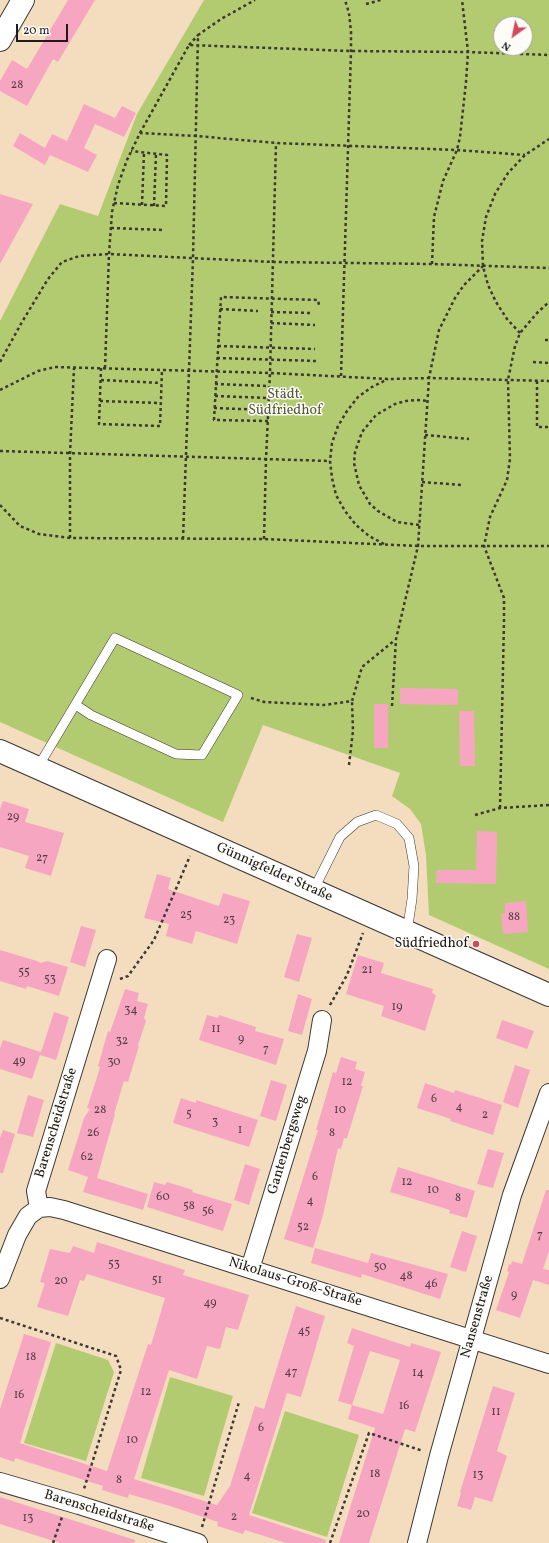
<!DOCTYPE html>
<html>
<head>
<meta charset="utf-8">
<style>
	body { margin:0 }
	#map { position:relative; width:549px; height:1543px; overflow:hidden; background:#f4ddbf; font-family:Vollkorn,serif }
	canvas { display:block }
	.north { position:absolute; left:493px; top:16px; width:40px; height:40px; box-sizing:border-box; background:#fdfcf7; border:1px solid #a3a29f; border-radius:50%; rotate:213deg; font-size:11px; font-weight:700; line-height:16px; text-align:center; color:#1c1c1c }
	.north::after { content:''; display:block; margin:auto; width:14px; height:18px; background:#d1495b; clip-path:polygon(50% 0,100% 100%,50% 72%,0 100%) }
	.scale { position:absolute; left:16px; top:24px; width:52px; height:18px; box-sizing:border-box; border:2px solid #1c1c1c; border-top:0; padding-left:5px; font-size:12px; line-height:14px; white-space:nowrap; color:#1c1c1c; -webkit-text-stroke:3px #fdfcf7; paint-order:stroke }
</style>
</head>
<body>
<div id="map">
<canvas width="549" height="1543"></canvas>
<div class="north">N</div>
<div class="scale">20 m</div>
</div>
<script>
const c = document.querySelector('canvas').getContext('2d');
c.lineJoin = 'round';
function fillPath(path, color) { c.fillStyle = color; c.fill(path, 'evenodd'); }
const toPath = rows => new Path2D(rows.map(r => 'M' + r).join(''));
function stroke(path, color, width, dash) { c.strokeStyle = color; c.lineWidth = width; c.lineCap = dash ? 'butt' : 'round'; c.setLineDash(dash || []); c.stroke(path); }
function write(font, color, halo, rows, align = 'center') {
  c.font = font + ' Vollkorn,serif'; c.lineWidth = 3; c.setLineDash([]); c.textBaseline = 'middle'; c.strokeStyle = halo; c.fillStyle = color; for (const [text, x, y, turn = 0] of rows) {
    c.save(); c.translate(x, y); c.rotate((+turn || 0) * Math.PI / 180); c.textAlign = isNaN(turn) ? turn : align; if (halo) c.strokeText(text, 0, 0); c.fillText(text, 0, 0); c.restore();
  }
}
const green = toPath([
	[204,0,549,0,549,969,429,915,426,855,421,824,410,809,392,796,400,773,263,725,223,822,0,722,0,321,60,204,98,216,137,114],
	[501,24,525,24,525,48,501,48],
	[56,1343,108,1360,114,1372,86,1461,24,1443],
	[170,1377,233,1396,204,1496,141,1478],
	[285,1411,359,1435,327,1537,252,1513]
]);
const building = toPath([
	[68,0,95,0,58,62,53,59,27,106,0,91,0,81,12,60,27,69],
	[84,104,115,118,122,106,136,113,124,137,95,124,84,148,97,155,88,172,50,155,45,165,13,146,20,133,45,148,52,134,67,141],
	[0,194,33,204,0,264],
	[400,688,458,689,458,705,400,704],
	[374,704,388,704,388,748,374,748],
	[459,711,474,711,475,766,460,766],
	[3,801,29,809,25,822,64,833,51,876,25,868,29,856,0,847,0,809],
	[477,831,497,832,496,884,436,883,437,870,476,870],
	[157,874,171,878,168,889,219,906,223,893,250,901,237,944,196,931,192,944,166,936,169,924,144,918],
	[526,901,528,932,503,934,501,914,505,913,505,903],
	[81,926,96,930,85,967,70,962],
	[297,934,312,938,299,982,284,977],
	[0,950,37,961,41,963,47,961,68,967,59,996,27,986,26,989,0,981],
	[358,955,384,963,381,973,433,989,432,993,436,995,425,1031,381,1016,384,1006,346,994],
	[125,989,139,993,137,1001,148,1004,144,1018,146,1021,138,1045,139,1046,128,1082,124,1081,114,1114,115,1114,97,1178,148,1194,143,1210,83,1192,88,1177,68,1170,84,1118,90,1109,87,1108,98,1074,100,1067,98,1066,108,1031,110,1032],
	[298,994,312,999,302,1035,288,1031],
	[54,1012,69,1017,56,1060,40,1055,32,1079,0,1069,0,1049,3,1040,41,1052],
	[207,1015,218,1018,219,1015,256,1027,255,1031,284,1039,276,1065,199,1040],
	[502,1020,534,1031,527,1049,496,1038],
	[341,1057,357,1062,355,1069,365,1072,361,1086,363,1086,347,1138,344,1138,341,1149,338,1148,323,1215,313,1248,284,1239,318,1130,316,1130,329,1086,333,1072,336,1073],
	[515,1065,530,1070,518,1108,503,1102],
	[271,1080,287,1085,276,1121,260,1116],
	[425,1083,454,1093,455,1090,502,1105,493,1135,450,1121,451,1119,417,1108],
	[28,1095,44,1100,33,1137,17,1133],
	[181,1098,196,1103,196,1100,258,1120,249,1147,173,1123],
	[3,1130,15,1134,3,1173,0,1173,0,1138],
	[488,1149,504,1153,493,1188,477,1184],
	[245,1164,260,1169,249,1205,234,1200],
	[398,1167,475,1191,467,1218,449,1213,450,1210,390,1192],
	[154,1182,165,1185,167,1182,193,1190,192,1192,232,1204,223,1231,147,1207],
	[546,1190,549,1190,549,1251,543,1269,549,1270,549,1285,533,1280,520,1318,496,1310,509,1272,507,1271,509,1264,511,1265,512,1261,522,1264],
	[462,1231,477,1236,466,1272,450,1267],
	[97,1242,185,1270,183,1275,249,1295,238,1330,226,1327,220,1349,207,1346,197,1379,169,1370,134,1479,217,1505,230,1486,255,1406,264,1409,296,1306,325,1316,301,1397,287,1393,249,1515,326,1540,325,1543,286,1543,245,1530,243,1534,217,1526,218,1522,170,1506,129,1494,128,1498,102,1490,103,1486,15,1458,14,1462,0,1457,0,1409,24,1334,51,1342,20,1443,107,1471,148,1344,151,1345,165,1298,87,1274,84,1281,80,1280,68,1316,37,1307,45,1283,40,1282,50,1249,70,1253,73,1246,94,1253],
	[315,1248,368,1263,371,1253,448,1274,440,1299,362,1274,361,1278,311,1263],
	[352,1328,410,1347,411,1343,441,1352,415,1432,405,1429,369,1543,339,1543,375,1428,348,1419,352,1405,383,1414,400,1360,370,1351,352,1405,338,1401,354,1346,347,1343],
	[493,1386,515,1393,497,1451,507,1456,492,1502,475,1497,471,1510,457,1506,461,1493,460,1492],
	[0,1497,135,1540,134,1543,60,1543,0,1524]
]);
const path = toPath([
	[366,4,381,0],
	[189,45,198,35],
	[140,133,189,45,350,51,468,52,549,55],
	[114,203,166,206,167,155,131,151],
	[142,205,144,153],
	[154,206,156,154],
	[111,228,164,230],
	[432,264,434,217,443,181,457,150,460,137,466,82,468,52,462,0],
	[220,309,258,311],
	[271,312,312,313],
	[271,323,315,325],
	[520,333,507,319,496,302,488,285,483,266,482,241,486,217,495,194,508,173,525,155,549,139],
	[545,340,549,340],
	[218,346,315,349],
	[217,358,317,361],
	[0,362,22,322,48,279,62,262,79,256,109,254,273,262,432,264,549,268],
	[533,362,549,363],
	[101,368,99,424,160,426,162,370],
	[105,368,109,254,112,212,118,185,127,160,140,133,196,136,276,143,457,150,525,155],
	[341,376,351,51,351,32,349,13,345,0],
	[101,380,161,383],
	[537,381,537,427,549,427],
	[215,384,269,386],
	[0,390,38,371,55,367,270,373,389,379,429,378,549,381],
	[215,396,269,398],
	[100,401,160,403],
	[214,408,268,410],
	[268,421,214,420,221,297,318,300,319,305],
	[425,435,469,439],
	[0,451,330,461],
	[422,482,462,485],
	[0,505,20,526,39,534,70,538,264,539,418,546,549,546],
	[419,525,397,522,378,511,370,504,359,485,354,463,355,452,362,432,376,415,395,404,406,401,417,400,428,401],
	[70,538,70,454,74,368],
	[183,539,193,258,198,35,221,19,255,0],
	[264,539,266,459,270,373,276,143],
	[384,544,369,536,356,525,345,511,336,495,332,478,330,461,332,443,338,426,347,411,358,397,372,387,388,379],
	[251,698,264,702,324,705,352,701,362,667,395,640],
	[392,706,396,639,418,546,429,378,439,330,455,298,464,285,483,266],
	[349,765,353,731,352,701],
	[500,808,504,621,504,598,484,546,490,517,507,480,510,459,508,380,515,346,520,333,537,313,549,302],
	[475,815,500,808,549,805],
	[120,979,128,976,154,940,190,856],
	[330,1005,347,975,363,933],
	[0,1318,116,1356,121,1370,84,1489],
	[202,1527,239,1402],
	[53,1543,62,1517],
	[330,1543,369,1433,423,1451]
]);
const service = toPath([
	[38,767,115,638,238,695,202,755,176,754,91,715,76,705],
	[313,891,340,837,357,822,376,815,397,824,409,838,414,866,412,899,407,932]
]);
const minor = toPath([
	[39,1208,50,1207,64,1210,549,1364],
	[39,1208,36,1191,107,959],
	[250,1269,317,1051,322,1020],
	[0,1279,17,1235,28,1216,39,1208],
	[0,1482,79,1505,198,1543],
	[417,1543,439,1456,512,1195,549,1093]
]);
const tertiary = toPath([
	[0,40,23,0],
	[0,751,549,995]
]);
const markers = [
	[476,944,4,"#d1495b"]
];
const numberNames = [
	["28",17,86],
	["29",13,818],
	["27",42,859],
	["25",186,916],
	["88",514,918],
	["23",229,921],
	["21",367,971],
	["55",24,973],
	["53",50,980],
	["19",397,1008],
	["34",131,1011],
	["11",216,1030],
	["9",241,1040],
	["32",122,1042],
	["7",266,1050],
	["49",19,1062],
	["30",114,1063],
	["12",347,1083],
	["6",434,1100],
	["4",459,1108],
	["28",100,1111],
	["10",340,1111],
	["5",189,1115],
	["2",485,1116],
	["3",215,1123],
	["1",240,1131],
	["26",93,1134],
	["8",332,1134],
	["62",87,1158],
	["6",315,1178],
	["12",407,1183],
	["10",433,1191],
	["60",163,1198],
	["8",458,1199],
	["4",310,1202],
	["58",189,1207],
	["56",208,1212],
	["52",303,1228],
	["7",540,1236],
	["53",114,1265],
	["50",380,1268],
	["48",406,1277],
	["51",157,1281],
	["20",61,1282],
	["46",431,1285],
	["9",514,1296],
	["49",210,1304],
	["45",304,1332],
	["18",31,1358],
	["47",291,1373],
	["14",418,1374],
	["12",146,1393],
	["16",19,1396],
	["16",404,1407],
	["11",496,1413],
	["6",261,1429],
	["10",132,1441],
	["18",375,1475],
	["13",478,1476],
	["4",247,1477],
	["8",119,1481],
	["20",363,1515],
	["2",234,1518],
	["13",28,1519]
];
const parkNames = [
	["Städt.",285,395],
	["Südfriedhof",285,411]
];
const streetNames = [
	["Günnigfelder Straße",274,873,24],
	["Barenscheidstraße",57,1123,-73],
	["Gantenbergsweg",288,1145,-73],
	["Nikolaus-Groß-Straße",295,1283,17],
	["Nansenstraße",478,1317,-74],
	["Barenscheidstraße",99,1512,17]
];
const poiNames = [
	["Südfriedhof",468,944]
];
fillPath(green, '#b3cb70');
fillPath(building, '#f7a6c1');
stroke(service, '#3c3934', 10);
stroke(minor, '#3c3934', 20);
stroke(tertiary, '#3c3934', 24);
stroke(path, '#3c3934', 2.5, [3, 3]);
stroke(service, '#fff', 9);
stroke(minor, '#fff', 18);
stroke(tertiary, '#fff', 22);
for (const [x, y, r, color] of markers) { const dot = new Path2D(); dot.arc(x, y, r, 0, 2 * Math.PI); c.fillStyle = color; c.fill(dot); stroke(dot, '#fdfcf7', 1.5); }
write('12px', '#533e45', null, numberNames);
write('14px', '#515939', '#fdfcf7', parkNames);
write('14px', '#1c1c1c', '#fdfcf7', streetNames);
write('14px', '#1c1c1c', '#fdfcf7', poiNames, 'right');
</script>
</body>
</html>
